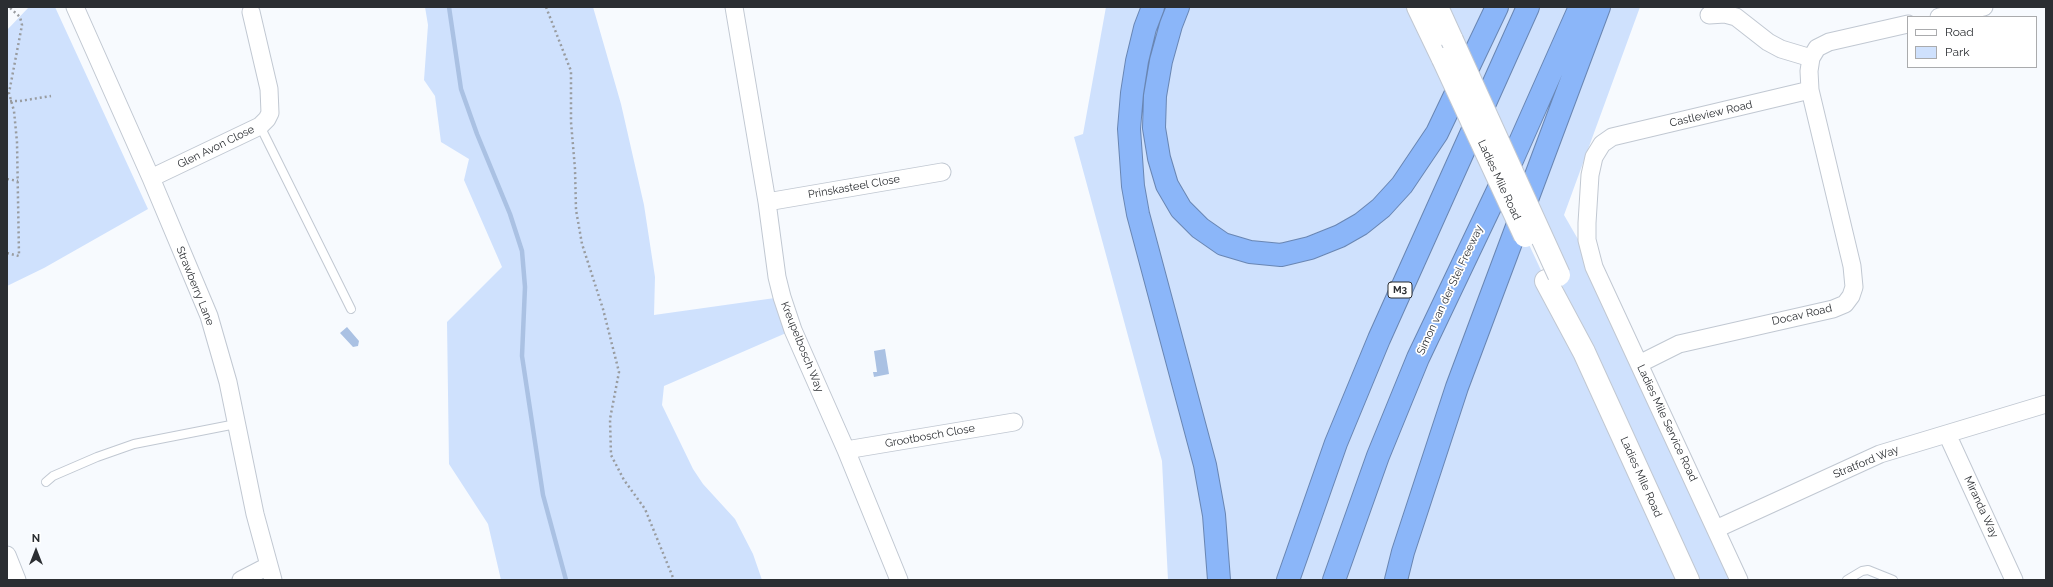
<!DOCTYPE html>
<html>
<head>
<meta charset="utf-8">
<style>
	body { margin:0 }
	#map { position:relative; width:2053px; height:587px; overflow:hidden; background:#f7fafe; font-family:Raleway,sans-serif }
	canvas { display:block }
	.frame { position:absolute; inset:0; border:8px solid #2b2e32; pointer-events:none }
	.legend { position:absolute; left:1907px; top:16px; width:130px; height:52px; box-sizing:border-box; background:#fff; border:1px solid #aaabad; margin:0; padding:5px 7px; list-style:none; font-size:12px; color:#2b2e32 }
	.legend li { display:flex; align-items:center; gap:8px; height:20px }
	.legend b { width:20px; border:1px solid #aaabad }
	.north { position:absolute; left:16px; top:531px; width:40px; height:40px; -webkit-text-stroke:3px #fff; paint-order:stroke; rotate:0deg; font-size:11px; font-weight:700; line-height:16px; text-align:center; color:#2b2e32 }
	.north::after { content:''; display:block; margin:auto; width:14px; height:18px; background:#2b2e32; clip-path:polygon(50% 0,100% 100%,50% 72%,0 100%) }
</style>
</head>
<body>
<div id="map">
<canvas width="2053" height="587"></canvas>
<div class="frame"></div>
<ul class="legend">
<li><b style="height:5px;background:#fff"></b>Road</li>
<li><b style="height:11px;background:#cfe1fd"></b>Park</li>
</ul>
<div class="north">N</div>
</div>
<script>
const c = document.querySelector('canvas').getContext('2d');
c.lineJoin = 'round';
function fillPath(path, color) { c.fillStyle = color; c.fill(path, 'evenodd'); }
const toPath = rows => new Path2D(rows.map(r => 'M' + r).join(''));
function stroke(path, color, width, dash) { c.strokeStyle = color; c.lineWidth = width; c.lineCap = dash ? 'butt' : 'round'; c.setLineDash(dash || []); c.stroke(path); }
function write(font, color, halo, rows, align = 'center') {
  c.font = font + ' Raleway,sans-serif'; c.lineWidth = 3.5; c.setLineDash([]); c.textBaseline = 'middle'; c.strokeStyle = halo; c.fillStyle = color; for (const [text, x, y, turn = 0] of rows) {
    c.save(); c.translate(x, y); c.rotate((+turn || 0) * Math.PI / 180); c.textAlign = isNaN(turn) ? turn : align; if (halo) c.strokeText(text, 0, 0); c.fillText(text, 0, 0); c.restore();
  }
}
const green = toPath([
	[29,7,55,7,148,209,44,268,7,286,7,30],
	[425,7,593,7,621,104,644,205,655,277,654,315,782,297,793,330,664,386,662,405,693,469,703,484,735,519,753,554,762,580,501,580,488,524,449,464,447,322,502,267,464,180,469,159,441,142,435,96,424,80,428,25],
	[1106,7,1418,7,1546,281,1583,349,1559,275,1437,7,1640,7,1564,215,1594,267,1739,580,1168,580,1162,461,1074,137,1083,134]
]);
const water = toPath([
	[347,327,359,341,358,346,353,347,340,333],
	[885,349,889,374,874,377,873,372,877,372,874,351]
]);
const stream = toPath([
	[449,7,461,89,477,134,510,214,522,251,525,287,522,356,543,495,566,580]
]);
const path = toPath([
	[546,7,571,71,571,122,575,169,576,210,582,244,603,309,619,372,610,419,611,455,624,480,645,509,674,580],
	[10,101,20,101,51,96],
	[7,179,18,181],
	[7,253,19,256,17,142,14,111,9,93,22,25,20,17,9,7]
]);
const service = toPath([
	[260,126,351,309],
	[46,482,53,476,97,457,134,444,236,424],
	[1847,580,1862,571,1868,570,1893,580]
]);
const minor = toPath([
	[75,7,151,178,209,316,228,382,255,514,273,580],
	[734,7,767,202,777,277,782,297,793,330,846,450,899,580],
	[1709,15,1725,14,1736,17,1768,42,1781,49,1811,58],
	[1939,17,1984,7],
	[151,178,260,126,267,119,270,113,269,89,251,12],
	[767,202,942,172],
	[1639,364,1679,344,1833,309,1845,304,1851,296,1854,287,1852,266,1810,90],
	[1947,434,2014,580],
	[846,450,1014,422],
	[1716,529,1880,454,2046,404],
	[7,555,17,580],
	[241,580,268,566],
	[1739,580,1594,267,1587,240,1587,223,1590,175,1594,157,1602,144,1612,137,1810,90,1809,71,1811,58,1817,48,1829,42,1908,24]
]);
const secondary = toPath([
	[1418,7,1443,59],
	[1437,7,1452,40],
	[1546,281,1584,352,1688,580]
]);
const motorway = toPath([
	[1153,7,1145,28,1137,61,1132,93,1129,129,1133,186,1138,214,1205,465,1214,515,1219,580],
	[1178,7,1171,25,1161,61,1155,96,1154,128,1159,158,1167,185,1181,209,1200,228,1223,244,1250,252,1281,255,1310,248,1340,236,1361,224,1381,208,1402,185,1437,133,1497,7],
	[1288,580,1336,443,1379,339,1528,7],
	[1334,580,1378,456,1418,358,1509,167,1580,7],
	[1396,580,1403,552,1457,387,1599,7]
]);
const secondaryBridge = toPath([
	[1452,40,1559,275],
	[1443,59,1525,236]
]);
const shields = [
	[1400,290,24]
];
const shieldNames = [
	["M3",1400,290]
];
const streetNames = [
	["Castleview Road",1711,114,-13],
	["Glen Avon Close",216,147,-26],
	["Ladies Mile Road",1499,180,65],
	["Prinskasteel Close",854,187,-10],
	["Strawberry Lane",195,286,68],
	["Simon van der Stel Freeway",1450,290,-65],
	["Docav Road",1802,315,-13],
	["Kreupelbosch Way",802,347,68],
	["Ladies Mile Service Road",1667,423,65],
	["Grootbosch Close",930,436,-10],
	["Stratford Way",1866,462,-22],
	["Ladies Mile Road",1641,477,66],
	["Miranda Way",1981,507,65]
];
fillPath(green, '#cfe1fd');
fillPath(water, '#aac1e3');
stroke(stream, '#aac1e3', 4.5);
stroke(service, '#c1c8d2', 10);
stroke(minor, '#c1c8d2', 19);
stroke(secondary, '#c1c8d2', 24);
stroke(motorway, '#6986b3', 24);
stroke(path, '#999ca0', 2.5, [2, 3]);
stroke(service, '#fff', 8);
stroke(minor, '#fff', 17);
stroke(secondary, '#fff', 22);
stroke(motorway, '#8bb6f9', 22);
stroke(secondaryBridge, '#c1c8d2', 24, []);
stroke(secondaryBridge, '#fff', 22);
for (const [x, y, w] of shields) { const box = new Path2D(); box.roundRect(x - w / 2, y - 8, w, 16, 3); c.fillStyle = '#fff'; c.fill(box); stroke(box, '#2b2e32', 1); }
write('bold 10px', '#2b2e32', null, shieldNames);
write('11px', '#2b2e32', '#fff', streetNames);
</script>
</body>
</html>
